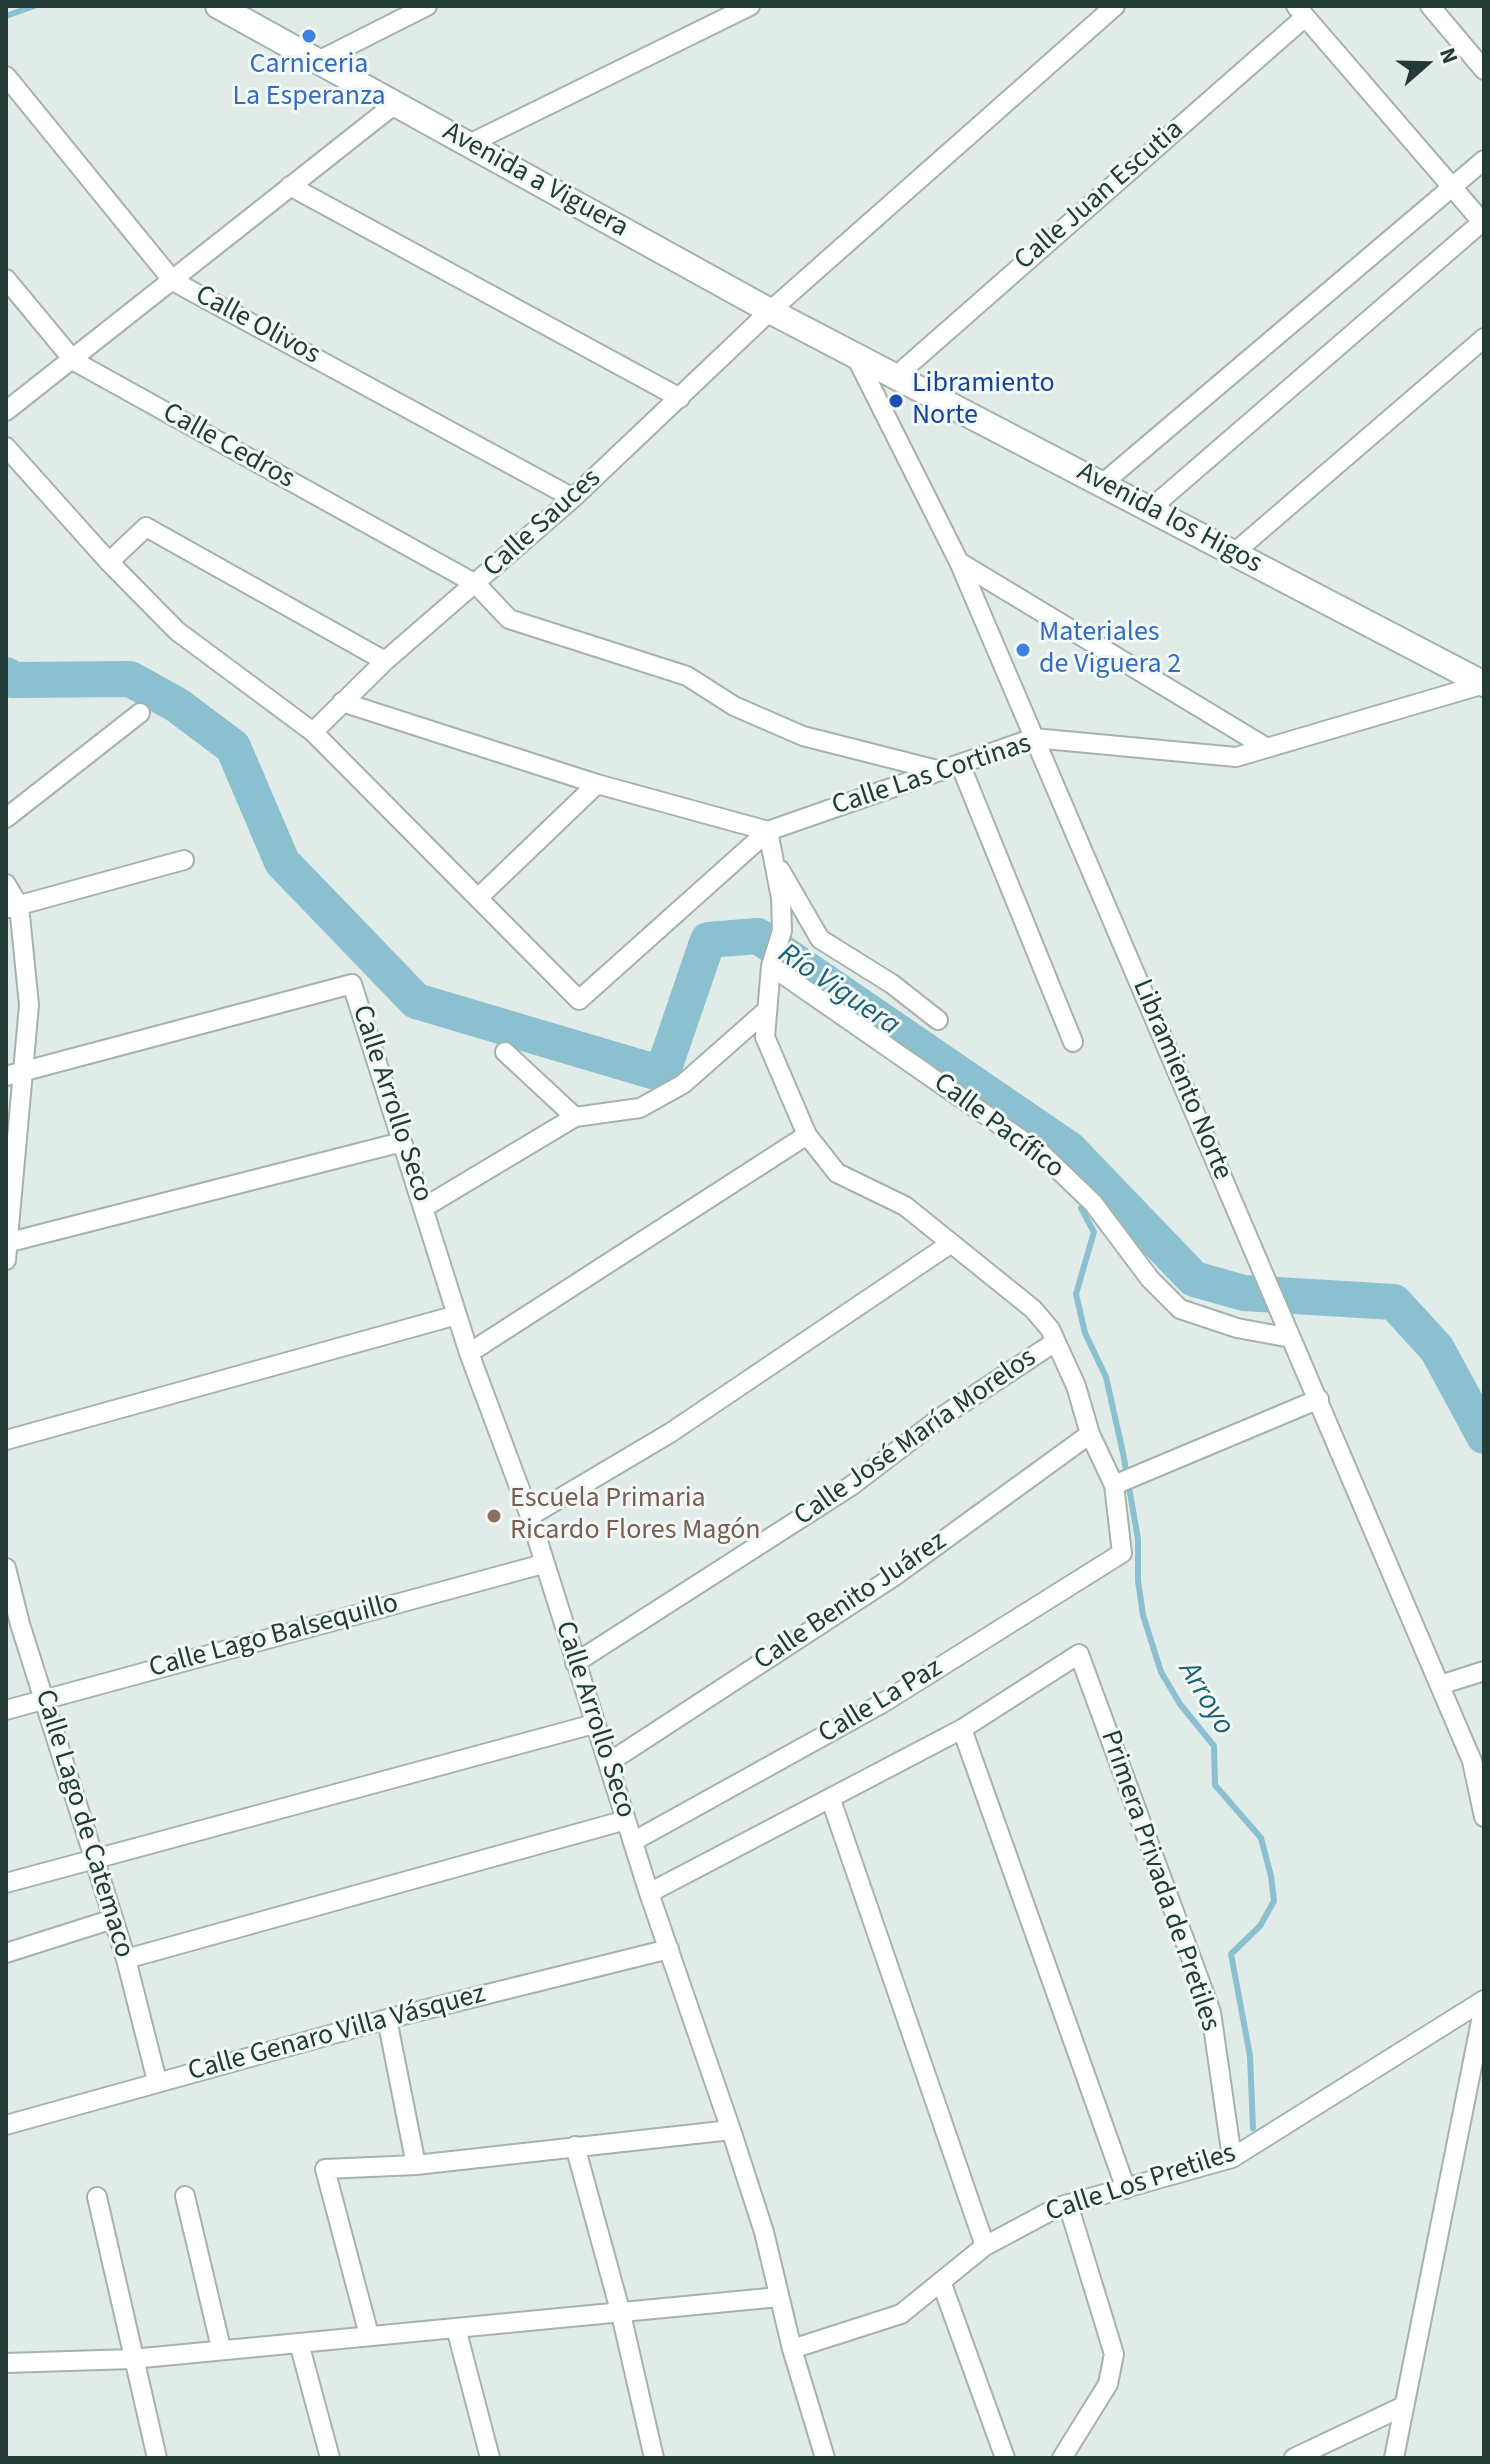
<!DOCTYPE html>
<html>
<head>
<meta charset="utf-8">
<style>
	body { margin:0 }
	#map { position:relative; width:1490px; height:2464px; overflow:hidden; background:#e1ebe7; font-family:"Source Sans 3",sans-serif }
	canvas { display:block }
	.frame { position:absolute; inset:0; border:8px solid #223b36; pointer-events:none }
	.north { position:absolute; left:1386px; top:24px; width:80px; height:80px; -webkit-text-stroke:6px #f1f8f5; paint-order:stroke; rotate:70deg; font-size:22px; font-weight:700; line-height:32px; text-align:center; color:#223b36 }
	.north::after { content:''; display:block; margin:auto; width:28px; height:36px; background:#223b36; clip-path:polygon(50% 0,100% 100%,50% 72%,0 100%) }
</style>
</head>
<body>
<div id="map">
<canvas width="1490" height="2464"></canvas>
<div class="frame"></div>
<div class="north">N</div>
</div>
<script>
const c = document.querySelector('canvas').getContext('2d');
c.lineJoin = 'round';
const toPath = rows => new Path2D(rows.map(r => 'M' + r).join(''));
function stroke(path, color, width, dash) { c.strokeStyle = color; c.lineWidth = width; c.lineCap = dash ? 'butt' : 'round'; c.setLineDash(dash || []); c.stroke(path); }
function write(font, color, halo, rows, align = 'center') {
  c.font = font + ' "Source Sans 3",sans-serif'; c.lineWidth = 6; c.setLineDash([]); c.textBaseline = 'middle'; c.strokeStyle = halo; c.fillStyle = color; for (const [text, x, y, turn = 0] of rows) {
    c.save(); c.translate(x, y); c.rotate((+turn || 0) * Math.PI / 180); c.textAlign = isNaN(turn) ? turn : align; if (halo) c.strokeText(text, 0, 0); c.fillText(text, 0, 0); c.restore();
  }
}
const stream = toPath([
	[6,16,34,6],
	[1099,1184,1081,1208,1094,1232,1076,1294,1085,1333,1106,1377,1123,1453,1138,1539,1138,1581,1143,1615,1161,1672,1180,1704,1214,1746,1215,1785,1261,1838,1271,1876,1274,1901,1260,1926,1231,1954,1250,2056,1253,2128]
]);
const river = toPath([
	[6,675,13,680,130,679,177,705,233,747,282,862,416,1001,662,1074,708,940,758,936,1069,1149,1194,1279,1244,1293,1394,1302,1437,1349,1484,1436]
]);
const minor = toPath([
	[1296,6,1484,224],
	[1430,6,1484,70],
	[318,61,427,6],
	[6,76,173,281,573,498],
	[469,144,750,6],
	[290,186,680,398],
	[6,279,74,361,476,584,509,619,687,676,734,706,803,736,941,771],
	[855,355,959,562,1472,1761,1484,1817],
	[896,376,1305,17],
	[6,411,395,104],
	[6,447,109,562,177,631,313,732,579,1000,768,831,1034,738,1236,757,1484,684],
	[1102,484,1484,160],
	[1150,509,1482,222],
	[1234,553,1484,338],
	[109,562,146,527,385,661],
	[959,562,1267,748],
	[342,702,597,784,768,831,781,898,782,931,771,966,765,1037,807,1135,837,1173,905,1206,1033,1309,1050,1329,1076,1386,1090,1434,1114,1485,1122,1553,881,1704,634,1841],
	[313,732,385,661,573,498,770,311,1115,6],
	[960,764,1073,1042],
	[6,818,140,713],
	[780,870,820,939,892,984,938,1020],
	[6,884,19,906,29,1005,6,1260],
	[479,897,597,784],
	[9,908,184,860],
	[771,966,1042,1154,1093,1203,1150,1279,1180,1309,1237,1328,1291,1338],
	[505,1052,575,1117],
	[6,1076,352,984,469,1353,530,1516,649,1893,731,2130,764,2232,792,2349,825,2458],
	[423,1208,575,1117,640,1108,683,1084,767,1010],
	[6,1243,402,1142],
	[469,1353,807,1135],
	[6,1440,457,1315],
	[1114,1485,1319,1399],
	[530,1516,670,1433,950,1244],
	[6,1568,20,1624,126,1959,157,2081],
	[575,1663,851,1486,940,1418,1055,1342],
	[1440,1685,1484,1671],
	[6,1710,543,1564],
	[962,1729,1126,2189],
	[608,1763,893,1577,1090,1434],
	[831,1800,985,2246],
	[6,1883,594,1724],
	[649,1893,962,1729,1079,1654,1211,2012,1232,2158],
	[6,1953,113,1919],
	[126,1959,626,1820],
	[387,2019,416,2165],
	[6,2125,387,2019,669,1949],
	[575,2146,621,2314,654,2458],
	[185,2196,221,2348],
	[97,2197,157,2458],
	[942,2284,1005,2458],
	[456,2328,490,2458],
	[369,2335,325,2169,416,2165,731,2130],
	[299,2343,330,2458],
	[792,2349,901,2314,985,2246,1058,2207,1232,2158,1484,2000],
	[6,2363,132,2359,779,2297],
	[1062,2458,1108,2384,1114,2354,1068,2204],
	[1294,2458,1404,2406],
	[1394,2458,1484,2006]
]);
const tertiary = toPath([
	[218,6,770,311,1484,684]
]);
const markers = [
	[309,36,8,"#3f7fe0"],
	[896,401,8,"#1a4fb4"],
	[1023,650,8,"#3f7fe0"],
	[494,1516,8,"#8d6e63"]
];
const shopNames = [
	["Carniceria",309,66],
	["La Esperanza",309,98],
	["Materiales",1039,634,"left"],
	["de Viguera 2",1039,666,"left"]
];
const streetNames = [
	["Avenida a Viguera",535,181,29],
	["Calle Juan Escutia",1100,196,-41],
	["Calle Olivos",257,326,28],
	["Calle Cedros",228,447,29],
	["Avenida los Higos",1169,519,28],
	["Calle Sauces",543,524,-42],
	["Calle Las Cortinas",932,776,-18],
	["Libramiento Norte",1181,1080,67],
	["Calle Arrollo Seco",391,1104,72],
	["Calle Pacífico",998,1127,37],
	["Calle José María Morelos",916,1438,-35],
	["Calle Benito Juárez",851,1602,-34],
	["Calle Lago Balsequillo",274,1637,-15],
	["Calle La Paz",881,1702,-31],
	["Calle Arrollo Seco",594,1720,72],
	["Calle Lago de Catemaco",83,1824,73],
	["Primera Privada de Pretiles",1159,1881,71],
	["Calle Genaro Villa Vásquez",337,2034,-15],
	["Calle Los Pretiles",1141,2184,-18]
];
const transitNames = [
	["Libramiento",912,385],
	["Norte",912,417]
];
const educationNames = [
	["Escuela Primaria",510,1500],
	["Ricardo Flores Magón",510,1532]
];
const waterNames = [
	["Río Viguera",838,991,34],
	["Arroyo",1205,1699,59]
];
stroke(stream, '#8ac0cf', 6);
stroke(river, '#8ac0cf', 36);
stroke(minor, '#a4b3ae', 22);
stroke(tertiary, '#a4b3ae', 28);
stroke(minor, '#fff', 18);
stroke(tertiary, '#fff', 24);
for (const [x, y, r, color] of markers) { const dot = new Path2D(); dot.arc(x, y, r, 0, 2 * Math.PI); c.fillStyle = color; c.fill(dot); stroke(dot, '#f1f8f5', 3); }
write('28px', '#366cbe', '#f1f8f5', shopNames);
write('28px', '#223b36', '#f1f8f5', streetNames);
write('28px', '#164399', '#f1f8f5', transitNames, 'left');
write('28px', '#785e54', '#f1f8f5', educationNames, 'left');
write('italic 30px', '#1e6175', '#f1f8f5', waterNames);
</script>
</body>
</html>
